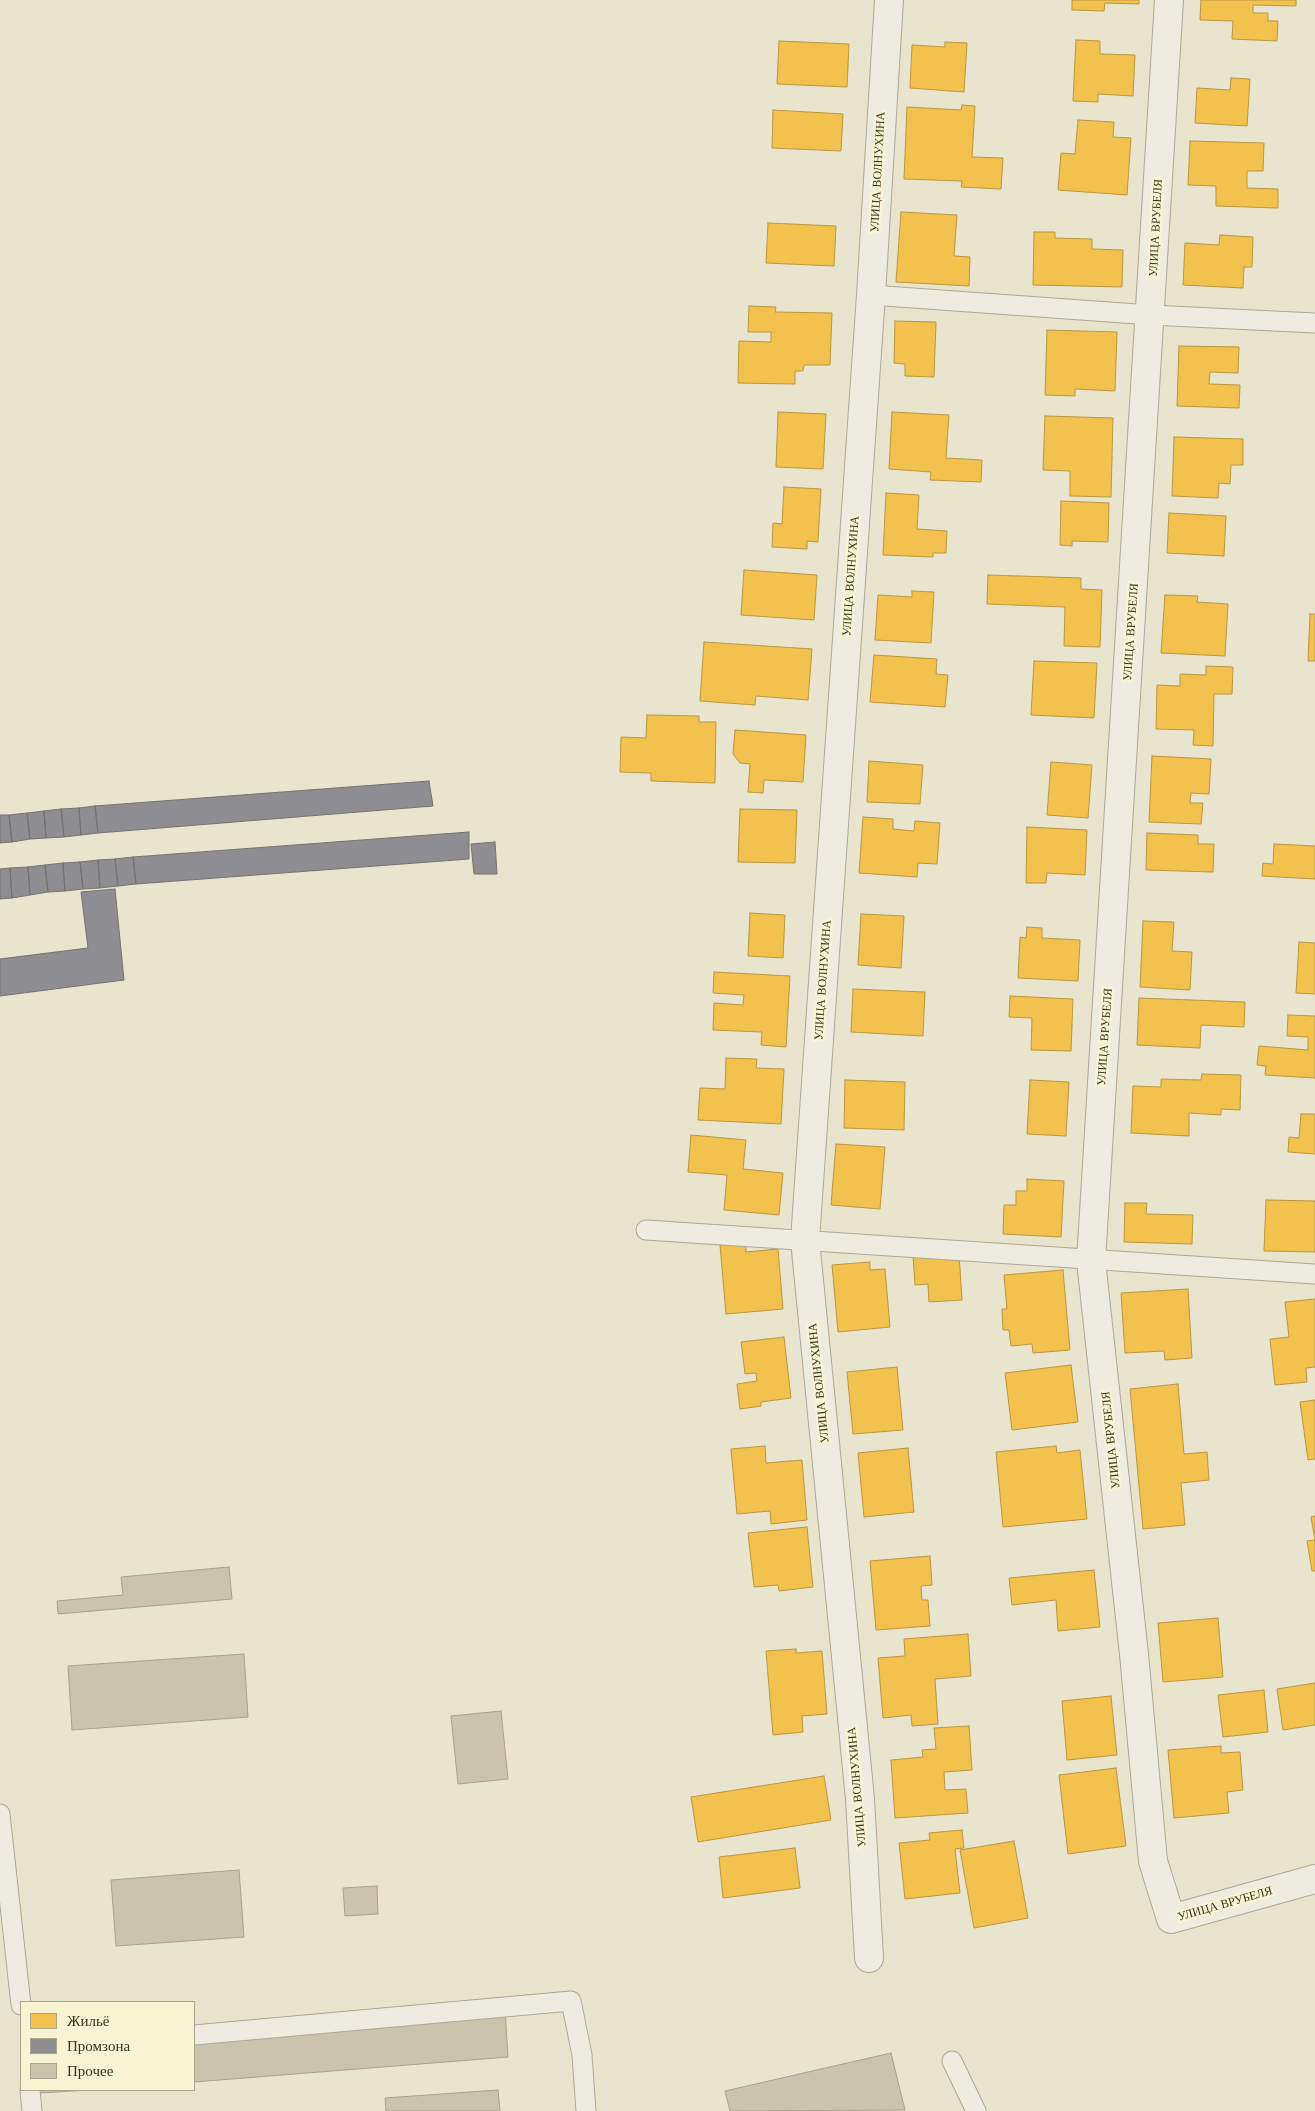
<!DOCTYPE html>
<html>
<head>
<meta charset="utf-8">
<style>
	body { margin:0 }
	#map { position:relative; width:1315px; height:2111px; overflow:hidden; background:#e8e4ce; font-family:"Libre Baskerville",serif }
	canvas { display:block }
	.legend { position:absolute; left:20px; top:2001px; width:175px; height:90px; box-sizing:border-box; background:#f8f4d3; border:1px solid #ada68a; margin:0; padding:6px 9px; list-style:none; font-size:15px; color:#3c321d }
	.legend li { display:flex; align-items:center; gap:10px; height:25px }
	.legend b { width:25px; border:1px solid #ada68a }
</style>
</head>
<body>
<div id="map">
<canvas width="1315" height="2111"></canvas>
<ul class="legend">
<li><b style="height:14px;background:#f2c14e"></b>Жильё</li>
<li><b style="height:14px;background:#8d8d92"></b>Промзона</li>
<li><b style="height:14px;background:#ccc3ae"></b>Прочее</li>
</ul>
</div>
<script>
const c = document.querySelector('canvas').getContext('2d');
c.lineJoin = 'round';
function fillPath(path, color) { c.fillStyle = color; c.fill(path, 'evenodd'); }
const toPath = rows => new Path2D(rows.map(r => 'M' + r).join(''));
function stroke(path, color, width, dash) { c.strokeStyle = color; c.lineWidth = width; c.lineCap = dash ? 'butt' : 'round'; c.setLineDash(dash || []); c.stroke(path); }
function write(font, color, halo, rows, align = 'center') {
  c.font = font + ' "Libre Baskerville",serif'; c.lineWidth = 5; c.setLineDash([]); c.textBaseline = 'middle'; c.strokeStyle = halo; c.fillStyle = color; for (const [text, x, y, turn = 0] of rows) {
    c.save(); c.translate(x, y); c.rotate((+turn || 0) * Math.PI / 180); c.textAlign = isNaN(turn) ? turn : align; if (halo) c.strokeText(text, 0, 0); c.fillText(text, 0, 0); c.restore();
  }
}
const homes = toPath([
	[1072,0,1139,0,1139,4,1105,3,1104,11,1072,10,1072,0],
	[1201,0,1296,0,1296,6,1253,5,1253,13,1268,13,1268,21,1278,21,1277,41,1232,39,1233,21,1200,20,1201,0],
	[1076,40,1100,41,1100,54,1135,55,1133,96,1098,94,1098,102,1073,101,1076,40],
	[779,41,849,44,847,87,777,84,779,41],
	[945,42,967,43,964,92,910,88,912,45,945,47,945,42],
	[1231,78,1250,79,1247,126,1195,123,1197,88,1230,90,1231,78],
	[962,105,975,106,972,157,1003,158,1001,189,961,187,962,181,904,179,907,107,961,110,962,105],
	[773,110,843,114,841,151,772,148,773,110],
	[1078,120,1114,122,1113,137,1131,138,1127,195,1058,190,1061,153,1075,154,1078,120],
	[1190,141,1264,143,1263,171,1247,171,1247,188,1278,189,1278,208,1216,206,1216,186,1188,185,1190,141],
	[901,212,957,215,954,256,970,257,969,286,896,282,901,212],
	[768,223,836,226,834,266,766,263,768,223],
	[1034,232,1055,232,1055,238,1092,239,1092,249,1123,250,1122,287,1033,285,1034,232],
	[1220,235,1253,237,1252,267,1244,267,1243,288,1183,285,1185,243,1219,245,1220,235],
	[749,306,776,307,775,312,832,313,830,365,804,365,803,371,795,371,795,384,738,383,739,341,771,342,771,332,748,332,749,306],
	[895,321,936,322,934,377,905,376,905,364,894,363,895,321],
	[1047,330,1117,332,1115,391,1075,389,1075,396,1045,395,1047,330],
	[1179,346,1239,347,1238,373,1210,372,1209,384,1240,385,1239,408,1177,406,1179,346],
	[778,412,826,414,823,469,776,467,778,412],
	[892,412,949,415,946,458,982,460,981,482,930,480,931,472,889,469,892,412],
	[1045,416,1113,418,1111,497,1070,496,1070,471,1043,470,1045,416],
	[1174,437,1243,439,1243,465,1231,465,1230,484,1219,483,1218,498,1172,496,1174,437],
	[784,487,821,489,818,542,807,541,807,549,772,547,773,523,782,524,784,487],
	[886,493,919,495,917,529,947,531,946,553,933,553,933,557,883,555,886,493],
	[1061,501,1109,503,1108,542,1072,541,1072,546,1060,545,1061,501],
	[1169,513,1226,516,1224,556,1167,553,1169,513],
	[744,570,817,575,814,620,741,615,744,570],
	[988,575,1081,578,1081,589,1102,590,1100,647,1064,646,1065,607,987,604,988,575],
	[912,591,934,592,931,643,875,640,878,595,912,597,912,591],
	[1165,595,1198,596,1197,602,1228,604,1225,656,1161,653,1165,595],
	[1310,614,1315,614,1315,661,1308,661,1310,614],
	[704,642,812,649,808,700,756,696,755,705,700,701,704,642],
	[874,655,937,659,936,674,948,675,945,707,870,702,874,655],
	[1034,661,1097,663,1094,718,1031,715,1034,661],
	[1206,666,1233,667,1232,694,1214,694,1213,746,1193,745,1194,730,1156,729,1157,685,1180,686,1180,674,1206,675,1206,666],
	[647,715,699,716,699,722,716,722,715,783,651,781,651,773,620,772,621,737,646,738,647,715],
	[735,730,806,735,803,782,764,780,763,793,748,792,750,764,740,763,733,754,735,730],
	[1152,756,1211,759,1209,794,1191,793,1190,803,1203,803,1201,824,1149,822,1152,756],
	[869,761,923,765,920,804,867,802,869,761],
	[1051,762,1092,765,1088,818,1047,815,1051,762],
	[740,809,797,810,795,863,738,862,740,809],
	[863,817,893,819,893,829,914,831,915,821,940,823,937,864,918,863,917,877,859,873,863,817],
	[1027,827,1087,830,1085,875,1047,873,1046,883,1026,883,1027,827],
	[1147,833,1198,835,1198,844,1214,844,1213,872,1146,870,1147,833],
	[1274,844,1315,846,1315,879,1262,876,1263,863,1273,864,1274,844],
	[750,913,785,915,783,958,748,956,750,913],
	[861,914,904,916,901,968,858,965,861,914],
	[1143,921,1174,922,1172,951,1192,952,1190,990,1140,987,1143,921],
	[1027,927,1042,928,1042,938,1080,940,1078,981,1018,978,1020,937,1026,938,1027,927],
	[1299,942,1315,943,1315,994,1296,993,1299,942],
	[714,972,790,976,786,1047,761,1045,762,1032,713,1030,714,1003,743,1005,744,995,713,993,714,972],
	[853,989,925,992,923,1036,851,1032,853,989],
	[1010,996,1073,999,1071,1051,1031,1050,1032,1018,1009,1017,1010,996],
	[1139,998,1245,1002,1244,1027,1201,1025,1200,1048,1137,1045,1139,998],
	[1288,1015,1315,1016,1315,1078,1265,1075,1266,1066,1257,1065,1259,1046,1308,1050,1308,1037,1287,1036,1288,1015],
	[726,1058,757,1059,756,1068,784,1069,781,1124,698,1120,700,1088,725,1089,726,1058],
	[1202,1074,1241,1075,1240,1110,1221,1109,1221,1115,1189,1113,1189,1136,1131,1133,1133,1086,1161,1087,1161,1079,1201,1080,1202,1074],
	[845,1080,905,1082,904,1130,844,1128,845,1080],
	[1030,1080,1069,1082,1066,1136,1027,1134,1030,1080],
	[1301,1114,1315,1114,1315,1154,1288,1152,1289,1137,1299,1138,1301,1114],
	[691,1135,746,1140,743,1169,783,1173,779,1215,724,1210,727,1175,688,1172,691,1135],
	[836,1144,885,1147,880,1209,831,1205,836,1144],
	[1027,1179,1064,1181,1061,1237,1003,1234,1004,1205,1016,1205,1016,1191,1027,1191,1027,1179],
	[1266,1200,1315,1201,1315,1252,1264,1251,1266,1200],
	[1125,1203,1147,1203,1146,1214,1193,1215,1192,1244,1124,1242,1125,1203],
	[746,1243,746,1252,778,1249,783,1309,726,1314,720,1245,746,1243],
	[959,1254,962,1300,929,1302,928,1284,915,1285,913,1256,959,1254],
	[870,1262,870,1270,885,1269,890,1327,838,1332,832,1265,870,1262],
	[1063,1270,1070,1350,1033,1353,1032,1344,1011,1346,1009,1330,1003,1330,1002,1309,1007,1309,1004,1275,1063,1270],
	[1188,1289,1192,1358,1165,1360,1164,1351,1125,1353,1121,1293,1188,1289],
	[1315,1299,1315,1367,1306,1368,1307,1382,1275,1385,1270,1339,1289,1337,1285,1302,1315,1299],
	[784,1337,791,1398,761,1402,761,1406,740,1409,737,1384,757,1381,756,1373,745,1374,741,1342,784,1337],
	[1071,1365,1078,1422,1012,1430,1005,1373,1071,1365],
	[897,1367,903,1430,853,1434,847,1372,897,1367],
	[1178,1384,1184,1454,1207,1452,1209,1480,1181,1483,1185,1525,1143,1529,1130,1389,1178,1384],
	[1315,1400,1315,1459,1308,1460,1300,1402,1315,1400],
	[765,1446,766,1463,802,1460,807,1520,771,1524,770,1511,737,1514,731,1449,765,1446],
	[1056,1446,1057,1453,1080,1450,1087,1519,1003,1527,996,1452,1056,1446],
	[908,1448,914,1512,864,1517,858,1453,908,1448],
	[1315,1516,1315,1571,1312,1571,1307,1541,1315,1540,1311,1517,1315,1516],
	[807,1527,813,1587,779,1591,778,1585,754,1587,748,1533,807,1527],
	[930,1556,932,1585,921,1586,922,1600,928,1600,930,1626,876,1630,870,1561,930,1556],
	[1094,1570,1100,1627,1058,1631,1056,1600,1012,1605,1009,1578,1094,1570],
	[1218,1618,1223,1677,1163,1682,1158,1623,1218,1618],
	[968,1634,971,1676,935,1679,938,1724,912,1726,911,1715,883,1718,878,1658,905,1656,904,1639,968,1634],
	[796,1649,796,1653,822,1651,827,1714,802,1716,803,1732,773,1735,766,1651,796,1649],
	[1315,1683,1315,1725,1283,1730,1277,1689,1315,1683],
	[1264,1690,1268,1732,1223,1737,1218,1695,1264,1690],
	[1111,1696,1117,1755,1067,1760,1062,1701,1111,1696],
	[969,1726,972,1770,944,1772,945,1790,966,1789,968,1813,895,1818,891,1760,923,1757,922,1750,936,1749,934,1728,969,1726],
	[1221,1746,1221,1753,1240,1752,1243,1790,1227,1792,1229,1813,1174,1818,1168,1750,1221,1746],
	[1116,1768,1126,1846,1068,1854,1059,1775,1116,1768],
	[824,1776,831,1820,698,1842,691,1797,824,1776],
	[962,1830,964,1848,955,1849,960,1893,905,1899,899,1843,930,1840,929,1833,962,1830],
	[1014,1841,1028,1918,974,1928,960,1850,1014,1841],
	[795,1848,800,1888,723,1898,719,1857,795,1848]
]);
const industry = toPath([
	[429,781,433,806,98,833,95,806,429,781],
	[95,806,98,833,81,835,79,808,95,806],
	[79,808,81,835,64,837,61,809,79,808],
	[61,809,64,837,46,838,44,811,61,809],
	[44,811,46,838,30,839,27,813,44,811],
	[27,813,30,839,12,842,9,815,27,813],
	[0,815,9,815,12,842,0,843,0,815],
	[469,832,469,859,136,884,133,857,469,832],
	[495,842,497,874,474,874,471,844,495,842],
	[133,857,136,884,118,886,115,859,133,857],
	[115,859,118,886,100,888,98,860,115,859],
	[98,860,100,888,83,889,80,862,98,860],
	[80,862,83,889,65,891,63,863,80,862],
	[63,863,65,891,48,892,45,865,63,863],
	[45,865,48,892,30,895,28,867,45,865],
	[28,867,30,895,12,898,10,868,28,867],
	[10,868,12,898,0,899,0,869,10,868],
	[115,889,124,980,0,996,0,959,88,948,81,892,115,889]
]);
const building = toPath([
	[229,1567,232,1599,58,1614,57,1601,123,1595,121,1577,229,1567],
	[244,1654,248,1717,72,1730,68,1666,244,1654],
	[501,1711,508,1779,458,1784,451,1716,501,1711],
	[239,1870,244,1937,116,1946,111,1880,239,1870],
	[377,1886,378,1914,345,1916,343,1888,377,1886],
	[505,2010,508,2057,194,2082,194,2034,505,2010],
	[891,2053,905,2110,730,2111,725,2091,891,2053],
	[41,2090,89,2090,41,2093,41,2090],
	[498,2090,500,2111,386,2111,385,2098,498,2090]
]);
const service = toPath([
	[871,295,1151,315,1315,323],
	[646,1230,1315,1274],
	[0,1814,21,2005],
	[194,2035,571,2001,582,2055,586,2111],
	[952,2061,976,2111],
	[30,2090,32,2111]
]);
const minor = toPath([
	[1169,0,1091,1261,1134,1654,1153,1861,1171,1919,1315,1879],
	[869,1958,860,1799,805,1240,871,295,889,0]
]);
const streetNames = [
	["УЛИЦА ВОЛНУХИНА",878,172,-87],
	["УЛИЦА ВРУБЕЛЯ",1156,228,-87],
	["УЛИЦА ВОЛНУХИНА",851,576,-86],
	["УЛИЦА ВРУБЕЛЯ",1131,632,-86],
	["УЛИЦА ВОЛНУХИНА",823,980,-86],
	["УЛИЦА ВРУБЕЛЯ",1105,1037,-86],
	["УЛИЦА ВОЛНУХИНА",819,1383,-96],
	["УЛИЦА ВРУБЕЛЯ",1111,1440,-96],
	["УЛИЦА ВОЛНУХИНА",857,1787,-95],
	["УЛИЦА ВРУБЕЛЯ",1225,1904,-16]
];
fillPath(homes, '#f2c14e');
stroke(homes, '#bb963f', 1);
fillPath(industry, '#8d8d92');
stroke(industry, '#75726f', 1);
fillPath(building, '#ccc3ae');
stroke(building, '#a8a08d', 1);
stroke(service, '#ada897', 21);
stroke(minor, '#ada897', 30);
stroke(service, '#eeece0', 19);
stroke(minor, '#eeece0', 28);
write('12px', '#3c321d', '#f8f4d3', streetNames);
</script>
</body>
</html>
